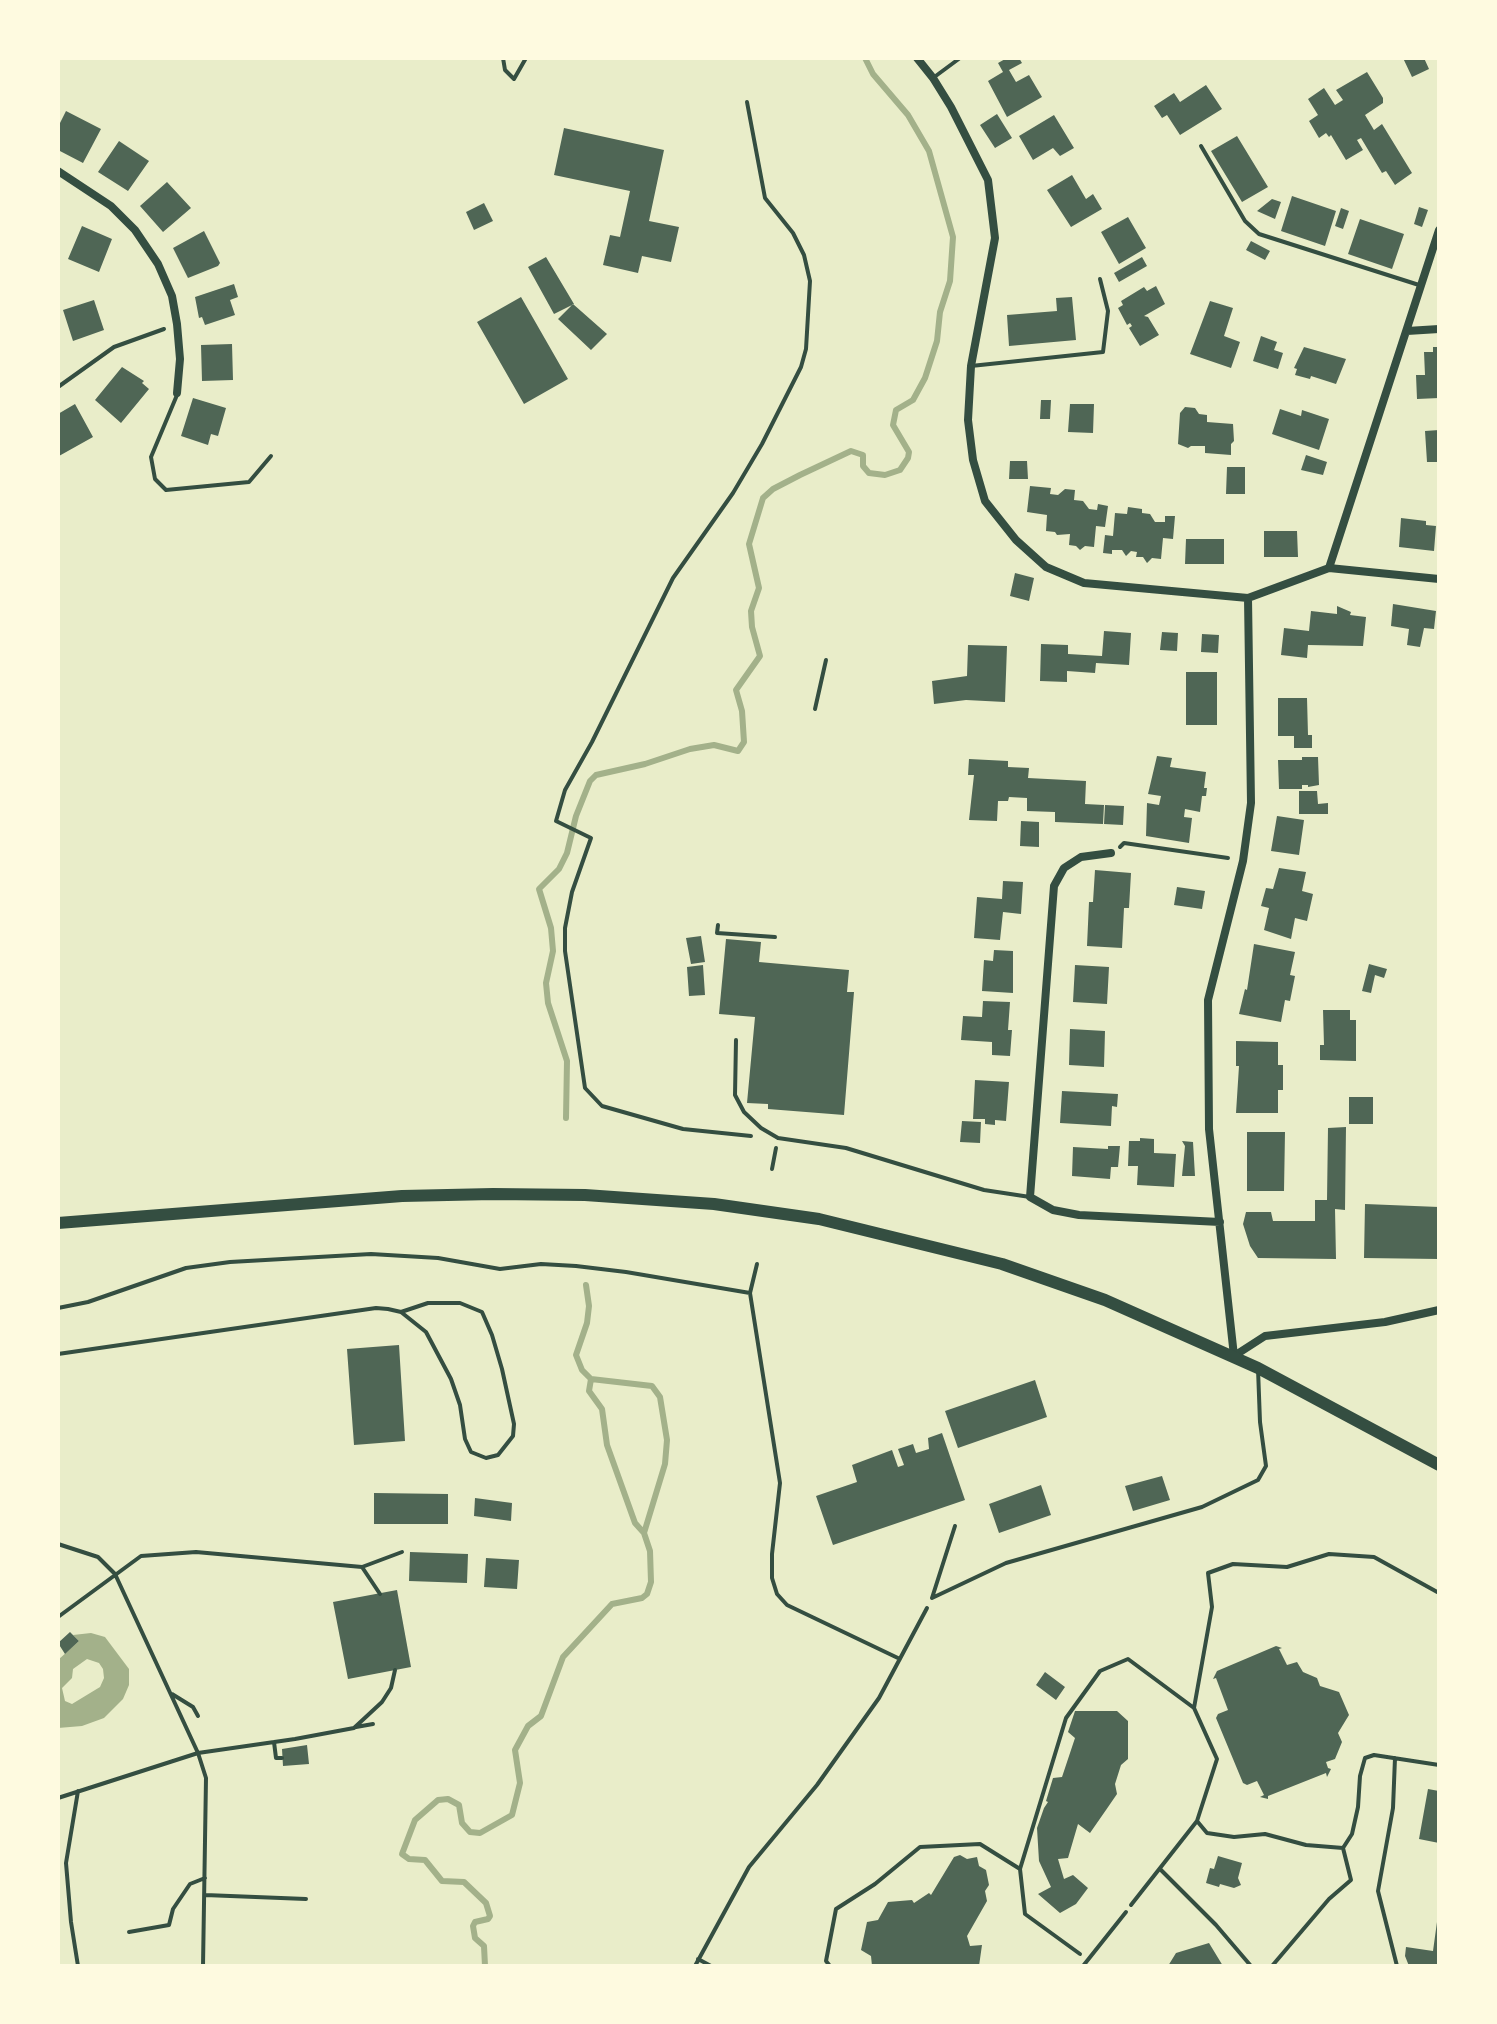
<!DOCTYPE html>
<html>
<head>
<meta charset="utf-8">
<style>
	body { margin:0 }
	#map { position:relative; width:1497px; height:2024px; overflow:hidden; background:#e9edc9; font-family:Helvetica,sans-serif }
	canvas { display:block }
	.frame { position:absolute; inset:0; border:60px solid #fefae0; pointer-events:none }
</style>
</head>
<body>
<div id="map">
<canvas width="1497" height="2024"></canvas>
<div class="frame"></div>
</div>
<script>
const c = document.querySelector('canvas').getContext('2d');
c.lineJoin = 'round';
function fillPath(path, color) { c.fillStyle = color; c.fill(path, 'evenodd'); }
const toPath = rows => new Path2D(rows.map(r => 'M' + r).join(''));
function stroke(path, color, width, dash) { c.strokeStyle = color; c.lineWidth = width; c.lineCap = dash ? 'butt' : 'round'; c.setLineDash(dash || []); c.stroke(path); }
const water = toPath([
	[91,1633,105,1637,129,1669,129,1685,123,1699,104,1718,82,1726,58,1728,58,1660,79,1641,73,1635],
	[87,1659,99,1663,103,1669,104,1678,100,1687,72,1704,65,1701,62,1688,72,1678,73,1669]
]);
const stream = toPath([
	[566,1118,567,1061,548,1003,546,983,553,951,551,928,539,889,559,869,567,853,576,816,590,781,596,775,645,764,690,749,714,745,738,751,744,742,742,711,736,690,760,656,752,627,751,611,759,588,749,544,763,498,773,489,800,475,851,451,863,455,863,466,869,473,885,475,900,470,908,458,909,452,893,425,896,410,913,400,925,378,937,341,940,312,950,281,953,237,929,151,908,115,873,74,865,58],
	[591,1379,589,1391,602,1409,607,1445,635,1523,644,1533],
	[485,1966,484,1946,475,1938,473,1926,475,1922,488,1919,490,1916,486,1903,464,1882,442,1881,425,1860,409,1859,402,1854,415,1820,438,1800,448,1799,459,1805,462,1823,470,1832,480,1833,512,1815,520,1783,515,1750,528,1726,541,1716,563,1657,612,1604,642,1598,647,1594,651,1582,650,1551,644,1533,665,1464,667,1440,660,1397,652,1386,591,1379,582,1370,576,1355,587,1323,589,1306,586,1285]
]);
const building = toPath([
	[1007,58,1019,58,1022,63,1009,70,1016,82,1029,75,1042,97,1007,117,988,81,1003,72,998,63],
	[1403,58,1424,58,1429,69,1412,77],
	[1367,72,1383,98,1383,103,1365,115,1374,130,1382,124,1412,173,1395,185,1386,171,1382,173,1361,138,1357,140,1363,150,1346,160,1331,135,1329,137,1326,133,1319,138,1309,121,1318,115,1308,99,1324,88,1335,105,1343,100,1336,90],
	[1206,85,1222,109,1180,135,1167,115,1162,118,1154,106,1174,93,1180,102],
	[66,111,101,129,83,163,58,150,58,127],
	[997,114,1012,138,995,148,980,125],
	[1054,115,1074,148,1060,156,1053,148,1033,160,1019,136],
	[564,128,664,150,649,221,679,227,671,262,642,256,638,273,603,265,610,235,620,237,630,191,554,175],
	[1237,136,1268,187,1242,202,1211,151],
	[119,141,149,161,128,191,98,172],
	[1072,175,1086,199,1093,194,1102,209,1071,227,1047,190],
	[167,182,191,208,163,232,140,206],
	[1292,196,1336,211,1325,246,1281,231],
	[1272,199,1281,202,1275,219,1257,211],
	[484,203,493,221,474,230,466,212],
	[1419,207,1428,210,1422,227,1414,224],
	[1341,208,1349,211,1343,229,1335,226],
	[1128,217,1146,248,1119,264,1101,232],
	[1360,219,1404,234,1392,269,1348,254],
	[82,226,112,239,99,272,68,259],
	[204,231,220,263,218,266,188,278,173,248],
	[1251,241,1270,251,1265,260,1246,250],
	[546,257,574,304,554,314,528,267],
	[1142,257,1147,266,1119,282,1114,273],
	[234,284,238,297,230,300,235,315,205,325,202,317,199,318,195,297],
	[1156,286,1165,304,1144,316,1148,317,1159,335,1140,346,1129,328,1132,326,1130,323,1127,325,1118,308,1123,305,1121,301,1144,287,1147,291],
	[521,297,568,379,524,404,477,322],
	[1072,297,1076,340,1009,346,1007,315,1057,311,1056,298],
	[94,300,104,330,73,341,63,310],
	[1210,301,1233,308,1224,336,1240,342,1231,368,1190,354],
	[573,304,607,334,591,350,558,319],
	[1261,336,1277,342,1274,350,1283,353,1278,369,1253,361],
	[232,344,233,380,202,381,201,345],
	[1304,347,1346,359,1336,384,1311,376,1310,379,1295,375,1297,369,1294,368],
	[1433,347,1439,347,1439,398,1417,399,1416,375,1425,375,1424,352,1433,352],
	[122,367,144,381,142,383,149,389,121,423,95,400],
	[193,398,226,408,218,436,211,434,208,445,181,436],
	[1041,400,1051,400,1050,419,1040,419],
	[75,404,93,437,59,456,58,414],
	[1070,404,1094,404,1093,433,1068,432],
	[1185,407,1195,408,1199,414,1207,415,1207,422,1233,424,1234,441,1231,444,1231,455,1205,453,1205,446,1191,446,1188,448,1178,444,1180,413],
	[1280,409,1301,416,1302,410,1329,419,1319,450,1272,434],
	[1439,430,1439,462,1427,462,1425,431],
	[1306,455,1327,462,1323,475,1301,470],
	[1010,461,1027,461,1028,479,1009,479],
	[1227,467,1245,467,1245,494,1226,494],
	[1030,486,1051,488,1050,494,1058,495,1065,489,1075,490,1074,500,1083,501,1089,509,1097,510,1098,504,1108,506,1105,527,1096,526,1094,547,1085,546,1080,550,1076,546,1069,545,1070,534,1057,535,1055,532,1046,531,1047,515,1027,512],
	[1128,507,1142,509,1142,513,1150,514,1155,522,1165,522,1165,516,1175,516,1173,539,1163,538,1161,559,1152,558,1147,563,1143,557,1136,557,1137,552,1131,551,1126,556,1122,550,1112,550,1112,554,1103,553,1105,535,1113,536,1115,513,1127,514],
	[1401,518,1426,521,1426,525,1436,526,1434,551,1399,547],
	[1264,531,1297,531,1298,557,1264,557],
	[1186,539,1224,539,1224,564,1185,564],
	[1015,573,1034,578,1029,601,1010,596],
	[1393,604,1436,611,1434,629,1424,628,1420,647,1407,645,1409,629,1391,626],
	[1337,606,1351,612,1350,615,1366,617,1363,646,1308,645,1307,658,1281,655,1284,628,1309,631,1311,611,1337,614],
	[1104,631,1131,633,1129,665,1096,663,1095,673,1067,671,1067,682,1040,681,1041,644,1068,645,1068,654,1102,656],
	[1162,632,1178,633,1177,651,1160,650],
	[1202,634,1219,635,1218,653,1201,652],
	[968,645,1007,646,1005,702,966,700,934,704,932,681,967,676],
	[1186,672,1217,672,1217,725,1186,725],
	[1278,698,1307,698,1308,735,1312,735,1312,748,1294,748,1294,736,1278,736],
	[1157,756,1172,758,1170,767,1206,772,1204,788,1207,788,1206,796,1202,796,1200,812,1185,809,1184,817,1192,818,1189,843,1146,836,1147,803,1159,805,1161,796,1148,794],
	[1302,757,1318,757,1319,785,1308,787,1308,785,1302,785,1302,789,1279,789,1278,760,1302,760],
	[969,759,1008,761,1008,767,1029,768,1028,778,1086,781,1085,804,1104,805,1103,824,1055,822,1055,812,1027,811,1027,798,1009,797,1008,801,998,801,997,821,969,820,974,775,968,775],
	[1299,791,1317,791,1318,804,1328,803,1328,814,1299,814],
	[1105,805,1124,806,1123,825,1104,824],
	[1277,816,1304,820,1299,855,1271,851],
	[1021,821,1039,822,1039,847,1020,846],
	[1279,868,1306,872,1302,891,1313,894,1307,921,1295,918,1291,939,1264,930,1269,908,1261,906,1266,888,1273,889],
	[1095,870,1131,873,1129,908,1124,908,1122,948,1087,946,1089,902,1093,902],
	[1003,881,1023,882,1021,914,1003,912,1000,940,974,938,977,897,1002,899],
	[1177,887,1205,891,1202,909,1174,905],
	[701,936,705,962,691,964,686,938],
	[726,939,761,942,759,962,849,970,847,992,854,992,844,1115,768,1109,768,1104,747,1103,755,1017,719,1014],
	[1254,944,1295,952,1290,975,1295,976,1290,1001,1285,1000,1281,1022,1239,1014,1245,989,1247,990],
	[994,950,1013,951,1013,993,982,991,984,960,993,961],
	[1369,964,1387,969,1384,978,1375,975,1371,993,1362,991],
	[703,965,705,995,689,996,687,967],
	[1075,965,1109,967,1107,1004,1073,1002],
	[983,1001,1010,1002,1008,1030,1012,1030,1010,1056,992,1055,992,1042,961,1040,963,1016,982,1017],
	[1323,1010,1350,1010,1350,1020,1356,1020,1356,1061,1320,1060,1320,1045,1324,1045],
	[1070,1029,1105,1031,1104,1067,1069,1065],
	[1236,1041,1278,1042,1278,1065,1283,1065,1283,1090,1278,1090,1278,1113,1236,1113,1239,1066,1236,1066],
	[975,1080,1009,1082,1006,1121,995,1120,995,1125,985,1124,985,1119,973,1119],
	[1062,1091,1118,1094,1117,1107,1112,1106,1111,1126,1060,1123],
	[1349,1097,1373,1097,1373,1124,1349,1124],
	[962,1121,981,1122,980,1143,960,1142],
	[1346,1127,1345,1210,1335,1209,1336,1259,1258,1258,1250,1246,1243,1224,1246,1212,1271,1212,1273,1221,1315,1221,1315,1200,1327,1200,1328,1128],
	[1247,1132,1285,1132,1284,1191,1247,1191],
	[1140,1138,1154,1139,1154,1153,1176,1154,1174,1187,1137,1185,1138,1166,1128,1166,1129,1141,1140,1141],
	[1182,1141,1193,1142,1195,1176,1182,1176,1185,1146],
	[1108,1146,1120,1146,1118,1167,1111,1167,1110,1179,1072,1176,1073,1147,1108,1149],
	[1365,1204,1439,1207,1439,1259,1364,1258],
	[399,1345,405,1441,354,1445,347,1349],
	[1035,1380,1047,1417,958,1448,945,1411],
	[942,1433,965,1500,833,1545,816,1496,857,1482,852,1465,892,1450,898,1467,904,1465,898,1449,913,1444,916,1453,929,1449,928,1438],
	[1162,1476,1170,1500,1133,1511,1125,1486],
	[1041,1485,1051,1515,999,1533,989,1504],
	[374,1493,448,1494,448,1524,374,1524],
	[475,1498,512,1503,511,1521,474,1516],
	[410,1552,468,1554,467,1583,409,1581],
	[486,1558,519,1560,517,1589,484,1587],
	[397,1590,411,1667,348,1679,333,1602],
	[70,1632,79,1641,65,1654,58,1643],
	[1276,1646,1282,1648,1279,1649,1287,1665,1297,1662,1303,1672,1317,1678,1320,1686,1339,1692,1349,1715,1338,1733,1342,1742,1335,1759,1326,1762,1328,1768,1331,1769,1327,1777,1326,1773,1268,1796,1268,1799,1260,1797,1264,1795,1257,1781,1247,1785,1243,1783,1216,1718,1218,1714,1228,1710,1216,1678,1213,1679,1217,1671],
	[1045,1672,1065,1687,1056,1700,1036,1685],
	[1075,1711,1117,1711,1128,1721,1128,1759,1121,1765,1115,1784,1117,1794,1106,1810,1090,1833,1078,1824,1068,1858,1058,1859,1064,1879,1073,1875,1088,1888,1076,1904,1060,1913,1038,1894,1051,1887,1039,1861,1037,1828,1044,1808,1048,1802,1046,1801,1053,1778,1062,1777,1075,1738,1068,1732],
	[307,1745,309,1764,283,1766,282,1749],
	[1428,1789,1439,1791,1439,1843,1419,1839],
	[960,1855,967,1859,977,1857,979,1866,986,1870,989,1885,985,1891,987,1901,967,1936,970,1946,982,1945,979,1966,872,1966,871,1956,861,1950,867,1922,878,1920,888,1902,912,1900,914,1903,929,1893,931,1895,954,1857],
	[1218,1856,1242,1863,1238,1878,1241,1885,1234,1888,1220,1884,1219,1887,1206,1883,1210,1868,1214,1869],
	[1437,1922,1439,1966,1409,1966,1405,1956,1406,1947,1433,1951],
	[1209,1943,1223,1966,1168,1966,1176,1953]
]);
const path = toPath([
	[747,102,765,198,793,233,804,255,810,281,806,349,801,367,762,444,733,493,673,578,592,742,565,790,556,821,591,838,572,892,565,928,565,951,585,1088,602,1106,683,1129,751,1136],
	[58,387,114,347,164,329],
	[815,709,826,660],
	[1120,847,1124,843,1228,858],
	[718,925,717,933,775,937],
	[772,1169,776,1148],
	[757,1264,750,1293,780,1483,772,1554,772,1578,777,1594,787,1605,900,1659],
	[58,1308,88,1302,186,1268,230,1262,371,1254,438,1258,500,1269,541,1264,576,1266,626,1272,750,1293],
	[58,1544,98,1557,115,1574,198,1753,58,1798],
	[362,1567,402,1552],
	[58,1617,141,1556,196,1552,362,1567,380,1594],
	[172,1694,193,1707,198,1716],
	[356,1727,373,1724],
	[274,1742,276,1758,282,1758],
	[1395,1758,1393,1808,1378,1891,1397,1966],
	[78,1791,66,1863,71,1922,78,1966],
	[1197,1821,1207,1833,1234,1837,1265,1834,1306,1845,1343,1848],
	[1160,1869,1216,1925,1251,1966],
	[205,1895,306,1899],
	[1131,1905,1197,1821,1217,1759,1194,1708,1212,1607,1208,1573,1233,1564,1287,1567,1329,1554,1374,1557,1439,1593],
	[129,1932,169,1925,173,1909,190,1884,205,1878],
	[1080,1954,1025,1914,1020,1869,1066,1718,1100,1671,1128,1659,1194,1708],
	[698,1959,711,1966],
	[203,1966,206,1778,198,1753,295,1739,354,1728,382,1702,391,1688,395,1670],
	[695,1966,749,1867,817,1785,879,1698,927,1608],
	[830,1966,826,1961,836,1909,875,1884,920,1847,980,1844,1020,1869],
	[1272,1966,1329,1899,1351,1880,1343,1848,1352,1834,1358,1807,1360,1776,1365,1758,1374,1755,1439,1765]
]);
const service = toPath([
	[503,58,505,70,514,79,526,58],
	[933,78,960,58],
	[1201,146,1245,221,1259,234,1419,285],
	[971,366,1103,352,1108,311,1100,279],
	[177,395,151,457,155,479,166,490,249,482,271,456],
	[736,1040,735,1095,744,1112,761,1128,778,1138,846,1148,984,1190,1030,1197],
	[58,1354,376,1308,388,1309,401,1312,426,1332,451,1379,460,1405,465,1439,471,1452,486,1458,498,1455,513,1436,514,1424,502,1369,492,1335,482,1312,460,1303,428,1303,401,1312],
	[932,1598,1006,1563,1202,1507,1258,1480,1266,1466,1260,1422,1258,1369],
	[932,1598,955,1526],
	[1083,1966,1126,1912]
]);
const minor = toPath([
	[917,58,933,78,951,107,988,180,995,238,971,366,968,420,973,460,985,501,1016,540,1046,567,1084,583,1248,598,1251,803,1243,861,1208,1000,1209,1129,1234,1356,1265,1336,1385,1322,1439,1310],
	[58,171,111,206,135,230,158,264,172,296,177,324,180,359,177,393],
	[1407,331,1439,329],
	[1329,568,1439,579],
	[1248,598,1329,568,1439,230],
	[1111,853,1081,857,1064,868,1054,886,1030,1197,1053,1210,1079,1215,1220,1222]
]);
const secondary = toPath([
	[58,1223,402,1196,493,1194,585,1195,714,1204,819,1219,1002,1264,1105,1300,1258,1368,1439,1465]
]);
fillPath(water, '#a3b18a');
stroke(stream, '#a3b18a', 6);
fillPath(building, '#4f6655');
stroke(path, '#344e41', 4);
stroke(service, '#344e41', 4);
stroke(minor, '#344e41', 8);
stroke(secondary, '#344e41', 12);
</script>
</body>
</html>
